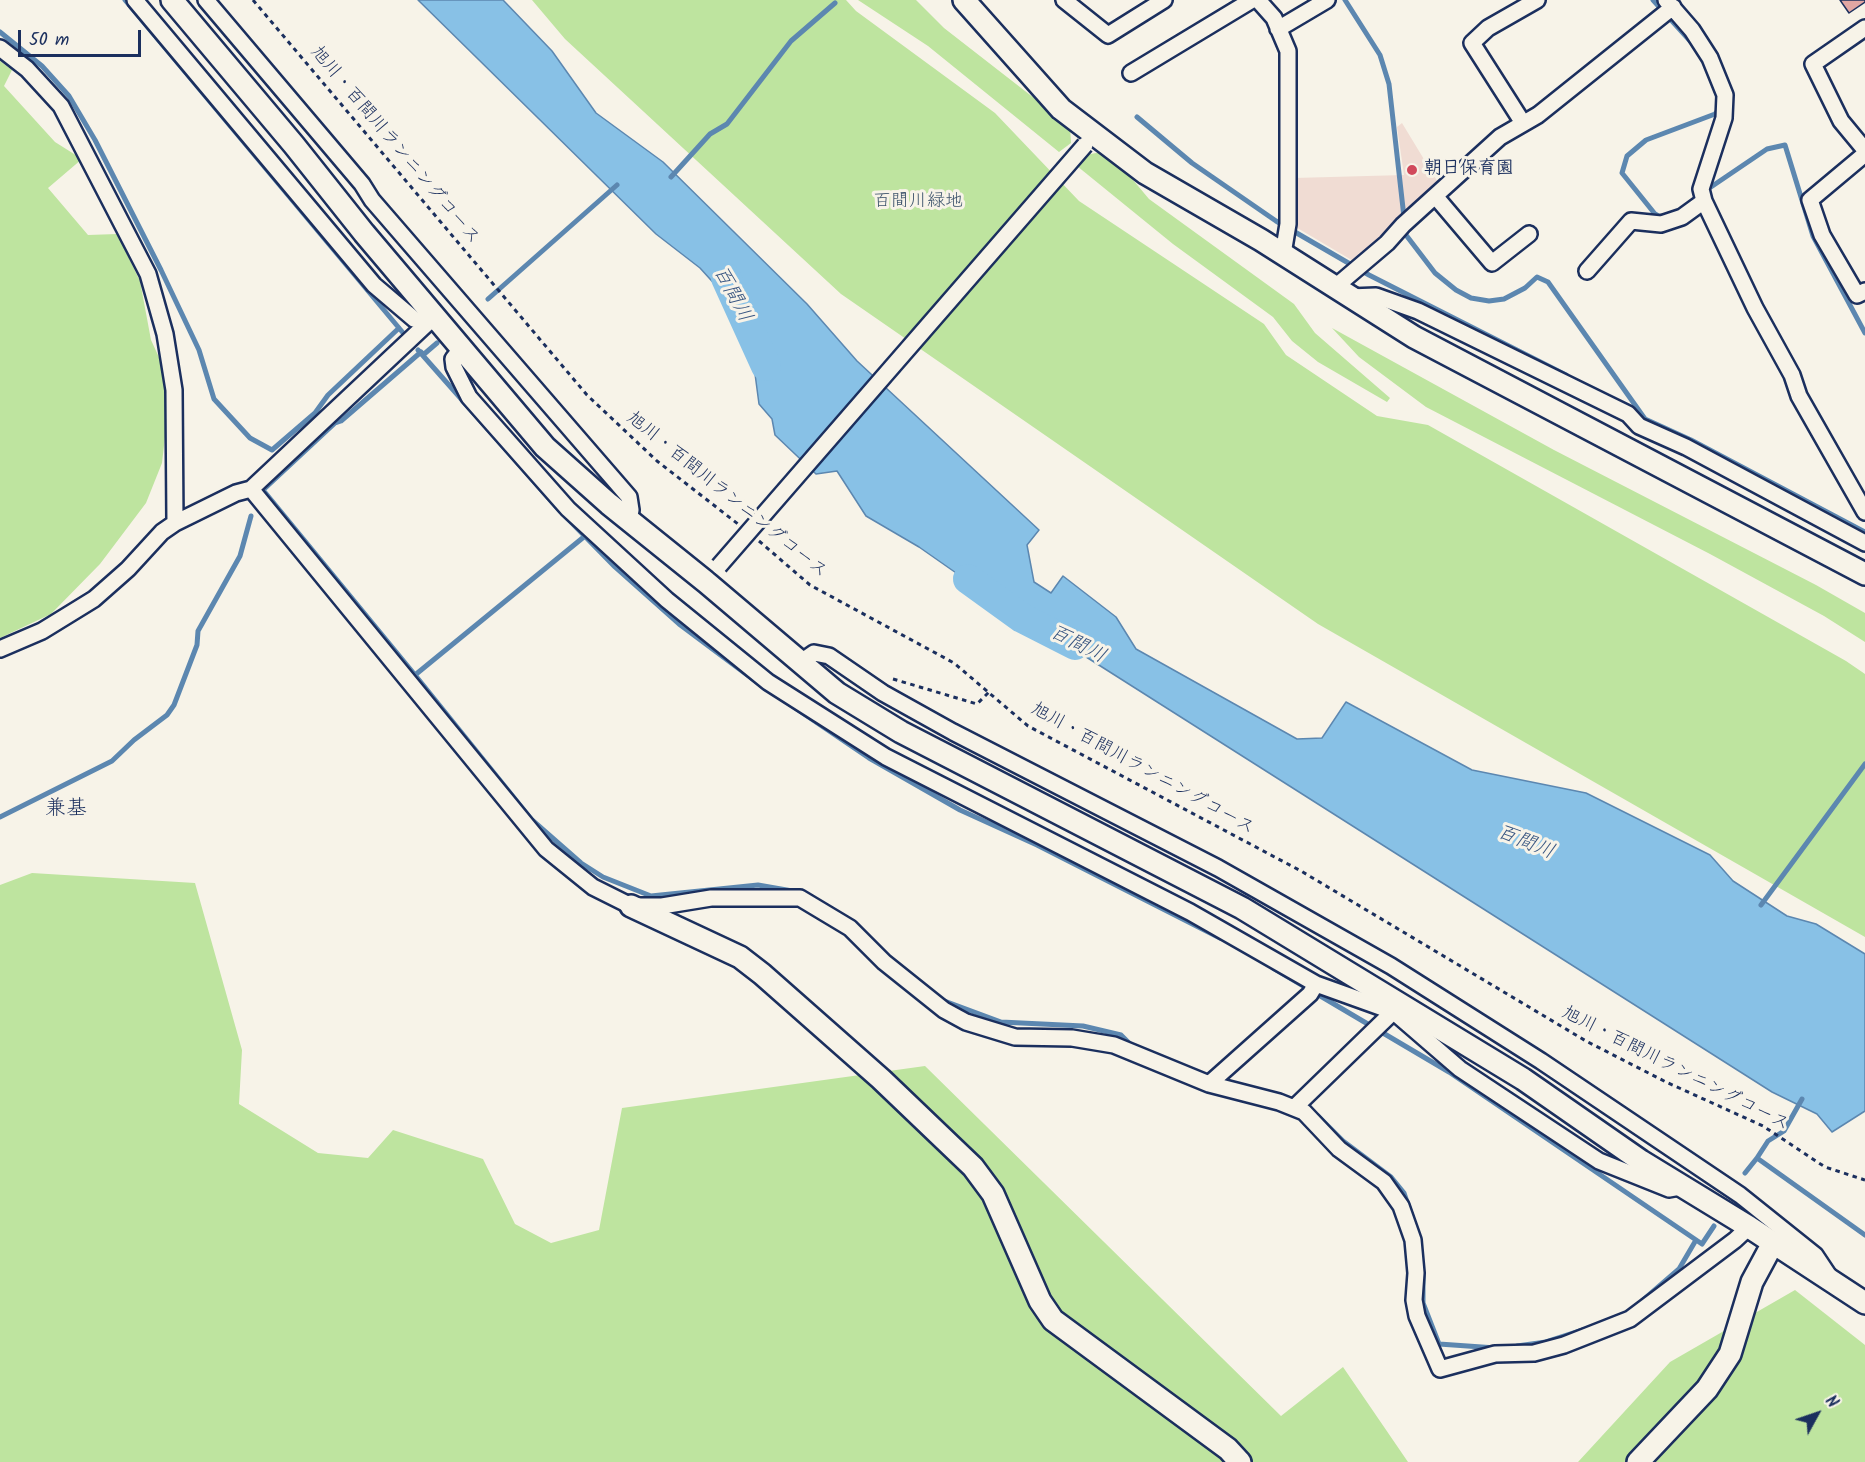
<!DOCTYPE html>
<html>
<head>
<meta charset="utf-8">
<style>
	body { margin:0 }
	#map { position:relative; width:1865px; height:1462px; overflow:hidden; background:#f7f3e8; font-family:Kalam,sans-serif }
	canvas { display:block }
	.north { position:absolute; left:1787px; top:1384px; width:60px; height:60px; -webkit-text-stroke:4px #f7f3e8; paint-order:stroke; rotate:50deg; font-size:16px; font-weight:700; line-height:24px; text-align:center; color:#1b2f5e }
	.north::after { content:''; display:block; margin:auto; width:21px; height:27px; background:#1b2f5e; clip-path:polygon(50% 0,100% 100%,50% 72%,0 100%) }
	.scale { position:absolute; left:18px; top:30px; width:123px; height:27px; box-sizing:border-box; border:3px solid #1b2f5e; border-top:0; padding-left:8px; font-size:18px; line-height:21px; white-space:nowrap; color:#1b2f5e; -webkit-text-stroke:4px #f7f3e8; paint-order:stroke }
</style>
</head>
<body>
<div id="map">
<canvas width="1865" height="1462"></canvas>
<div class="north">N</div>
<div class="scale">50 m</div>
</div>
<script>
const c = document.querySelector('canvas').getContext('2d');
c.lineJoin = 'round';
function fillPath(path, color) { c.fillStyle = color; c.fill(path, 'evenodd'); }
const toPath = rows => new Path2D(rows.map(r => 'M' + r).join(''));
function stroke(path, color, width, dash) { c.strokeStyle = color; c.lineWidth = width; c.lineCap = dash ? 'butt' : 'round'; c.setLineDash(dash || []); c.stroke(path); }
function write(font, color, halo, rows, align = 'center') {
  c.font = font + ' Kalam,"Klee One",sans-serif'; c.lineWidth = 6; c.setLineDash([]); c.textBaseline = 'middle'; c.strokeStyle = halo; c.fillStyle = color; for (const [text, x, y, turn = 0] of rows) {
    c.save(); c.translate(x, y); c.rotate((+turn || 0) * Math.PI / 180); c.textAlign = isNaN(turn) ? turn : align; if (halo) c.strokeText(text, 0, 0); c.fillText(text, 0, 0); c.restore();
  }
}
const built = toPath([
	[1402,123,1439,184,1408,211,1400,214,1400,222,1355,262,1294,226,1294,178,1404,175,1397,127]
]);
const green = toPath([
	[532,0,846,0,856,11,995,113,1079,201,1264,324,1286,355,1377,416,1428,425,1846,661,1865,674,1865,937,1318,624,841,294,565,39],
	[858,0,916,0,944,28,1070,126,1071,143,1059,152,928,46],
	[0,61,12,70,4,86,55,142,82,159,48,188,88,235,117,234,140,281,151,340,163,366,168,411,162,463,146,503,100,564,51,614,0,638],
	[1101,152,1123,168,1149,199,1294,304,1315,333,1390,398,1387,402,1318,362,1292,341,1273,317,1173,244,1077,166,1086,155],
	[1332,328,1554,450,1816,585,1865,613,1865,642,1824,616,1710,554,1426,407,1359,357],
	[32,873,195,883,242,1050,239,1104,318,1153,368,1158,393,1130,483,1159,515,1224,551,1243,599,1230,622,1108,925,1066,1281,1416,1343,1367,1408,1462,0,1462,0,885],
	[1795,1290,1865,1345,1865,1462,1578,1462,1670,1362]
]);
const water = toPath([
	[418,0,503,0,552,51,596,113,663,162,807,304,857,361,1039,530,1027,545,1034,582,1051,593,1063,576,1116,617,1136,649,1297,739,1322,738,1346,702,1472,770,1586,793,1710,855,1733,881,1787,916,1816,924,1865,954,1865,1111,1832,1132,1817,1114,1772,1092,979,589,919,547,866,516,837,471,816,474,775,435,772,419,759,404,748,321,700,268,656,234,418,0]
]);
const stream = toPath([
	[125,0,404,334],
	[1345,0,1380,55,1389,84,1406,235,1435,273,1456,290,1471,298,1489,301,1504,299,1525,288,1537,277,1548,282,1645,419,1691,440,1865,532],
	[1653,0,1692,43],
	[0,32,42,66,69,96,95,140,161,270,199,350,214,399,250,438,272,450,315,413,328,395,399,328],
	[1137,117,1192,163,1276,221,1369,275,1566,375],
	[671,177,710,134,727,124,791,41,835,3],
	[1705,191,1767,149,1785,145,1813,236,1865,333],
	[1662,218,1655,214,1622,173,1627,156,1646,140,1715,114,1719,109],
	[488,299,617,185],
	[418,350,560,511],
	[423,355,437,343],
	[263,490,415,675,585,536],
	[262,491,335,423,341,421,421,352],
	[566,517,615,567,679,624,766,689],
	[415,675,532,820,581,863,603,877,651,896,758,885,798,892],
	[779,697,869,758,960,810,1037,845,1220,938],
	[0,817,112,761,134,740,167,715,174,705,197,645,198,631,240,556,251,516],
	[1761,905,1865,764],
	[1273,968,1449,1072,1702,1244,1714,1226],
	[939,999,1001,1022,1083,1026,1121,1035,1130,1044],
	[1318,1116,1343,1141,1391,1177,1404,1193,1418,1234],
	[1757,1158,1768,1141,1784,1131,1802,1099],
	[1745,1173,1757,1158,1865,1235],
	[1423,1275,1423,1303,1439,1344,1496,1348],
	[1642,1301,1679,1269,1696,1240],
	[1517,1346,1546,1342,1583,1330]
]);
const river = toPath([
	[726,278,766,366],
	[968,579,1022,618,1075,645]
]);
const building = toPath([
	[1840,0,1865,0,1865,2,1849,13,1840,0]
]);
const path = toPath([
	[253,0,587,395,657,461,738,524],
	[759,541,810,585,954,663,1028,726,1301,871,1586,1041,1666,1082,1763,1126,1825,1167,1865,1180],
	[893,679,977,704,989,692]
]);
const street = toPath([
	[135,0,374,285,414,319,428,323],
	[206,0,362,184,372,200,629,497,631,510,629,520],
	[1064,0,1108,35,1164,0],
	[1258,0,1274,18,1288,51,1288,224,1283,254],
	[1666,0,1692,30,1710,58,1725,95,1724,118,1701,189,1704,201,1755,308,1792,375,1799,396,1865,512],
	[1865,28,1813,64,1841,121,1865,150],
	[1278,29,1327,0],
	[0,48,27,69,61,106,148,274,165,334,174,390,175,523],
	[1131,73,1252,0],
	[1523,123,1472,43,1488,28,1537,0],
	[1865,154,1810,200,1822,235,1857,295,1865,291],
	[1436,197,1492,263,1529,234],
	[1587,271,1631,221,1661,224,1682,217,1704,201],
	[1334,288,1387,243,1403,225,1500,137,1538,115,1673,7],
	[1350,297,1376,296,1418,311,1628,414,1639,426,1686,447,1865,543],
	[461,349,453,359,454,367,469,397,568,509,667,600,768,682,886,757,1190,912,1316,984,1394,1012,1460,1069,1599,1161,1669,1189,1680,1187],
	[251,489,546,849,593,887,631,906,662,906,711,898,800,898,850,928,884,962,944,1010,966,1022,1015,1037,1072,1038,1114,1045,1209,1084,1279,1102,1304,1112,1339,1149,1384,1182,1401,1206,1413,1240,1416,1273,1414,1300,1417,1316,1440,1369,1495,1354,1534,1353,1564,1345,1630,1319,1735,1240,1749,1227],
	[0,649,42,631,94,599,128,569,162,532,175,523,236,493,251,489,434,317],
	[801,662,814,653,829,656,883,693,953,732,1218,868,1391,966,1541,1061,1740,1195,1815,1255,1829,1276],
	[1209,1084,1310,994,1316,984],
	[1295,1107,1398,1007]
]);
const secondary = toPath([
	[172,0,294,145,364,233,545,447,609,504,706,582,837,693,901,732,1242,908,1523,1079,1641,1161,1749,1227,1865,1303],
	[964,0,1061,109,1145,173,1261,240,1414,337,1865,574],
	[631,906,740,957,762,974,881,1079,973,1167,993,1194,1040,1301,1053,1320,1228,1449,1240,1462],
	[1638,1462,1707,1389,1730,1354,1752,1282,1773,1243]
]);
const streetBridge = toPath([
	[719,566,1085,145]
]);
const markers = [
	[1412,170,6,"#d1495b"]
];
const streetNames = [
	["旭川・百間川ランニングコース",394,146,50],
	["旭川・百間川ランニングコース",726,496,39],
	["旭川・百間川ランニングコース",1142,770,29],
	["旭川・百間川ランニングコース",1675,1070,27]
];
const poiNames = [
	["朝日保育園",1424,170]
];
const parkNames = [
	["百間川緑地",918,203]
];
const waterNames = [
	["百間川",731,295,62],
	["百間川",1077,646,27],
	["百間川",1525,844,22]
];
const quarterNames = [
	["兼基",66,810]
];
fillPath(built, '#f0dcd3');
fillPath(green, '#bee49f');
fillPath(water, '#88c1e6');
stroke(water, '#5c87b0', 1.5);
stroke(stream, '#5c87b0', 5);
stroke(river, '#88c1e6', 30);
fillPath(building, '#e1a6a3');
stroke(building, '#1b2f5e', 1.5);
stroke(street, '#1b2f5e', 20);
stroke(secondary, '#1b2f5e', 26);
stroke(path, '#1b2f5e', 3, [4.5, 4.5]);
stroke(street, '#f7f3e8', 15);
stroke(secondary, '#f7f3e8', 21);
stroke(streetBridge, '#1b2f5e', 20, []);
stroke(streetBridge, '#f7f3e8', 15);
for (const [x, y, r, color] of markers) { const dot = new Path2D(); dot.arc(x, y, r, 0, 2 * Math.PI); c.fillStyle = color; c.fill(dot); stroke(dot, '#f7f3e8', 2); }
write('18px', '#1b2f5e', '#f7f3e8', streetNames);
write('bold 18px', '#1b2f5e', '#f7f3e8', poiNames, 'left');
write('18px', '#3c536b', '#f7f3e8', parkNames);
write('italic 20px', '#365480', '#f7f3e8', waterNames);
write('21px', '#1b2f5e', '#f7f3e8', quarterNames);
</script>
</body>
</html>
